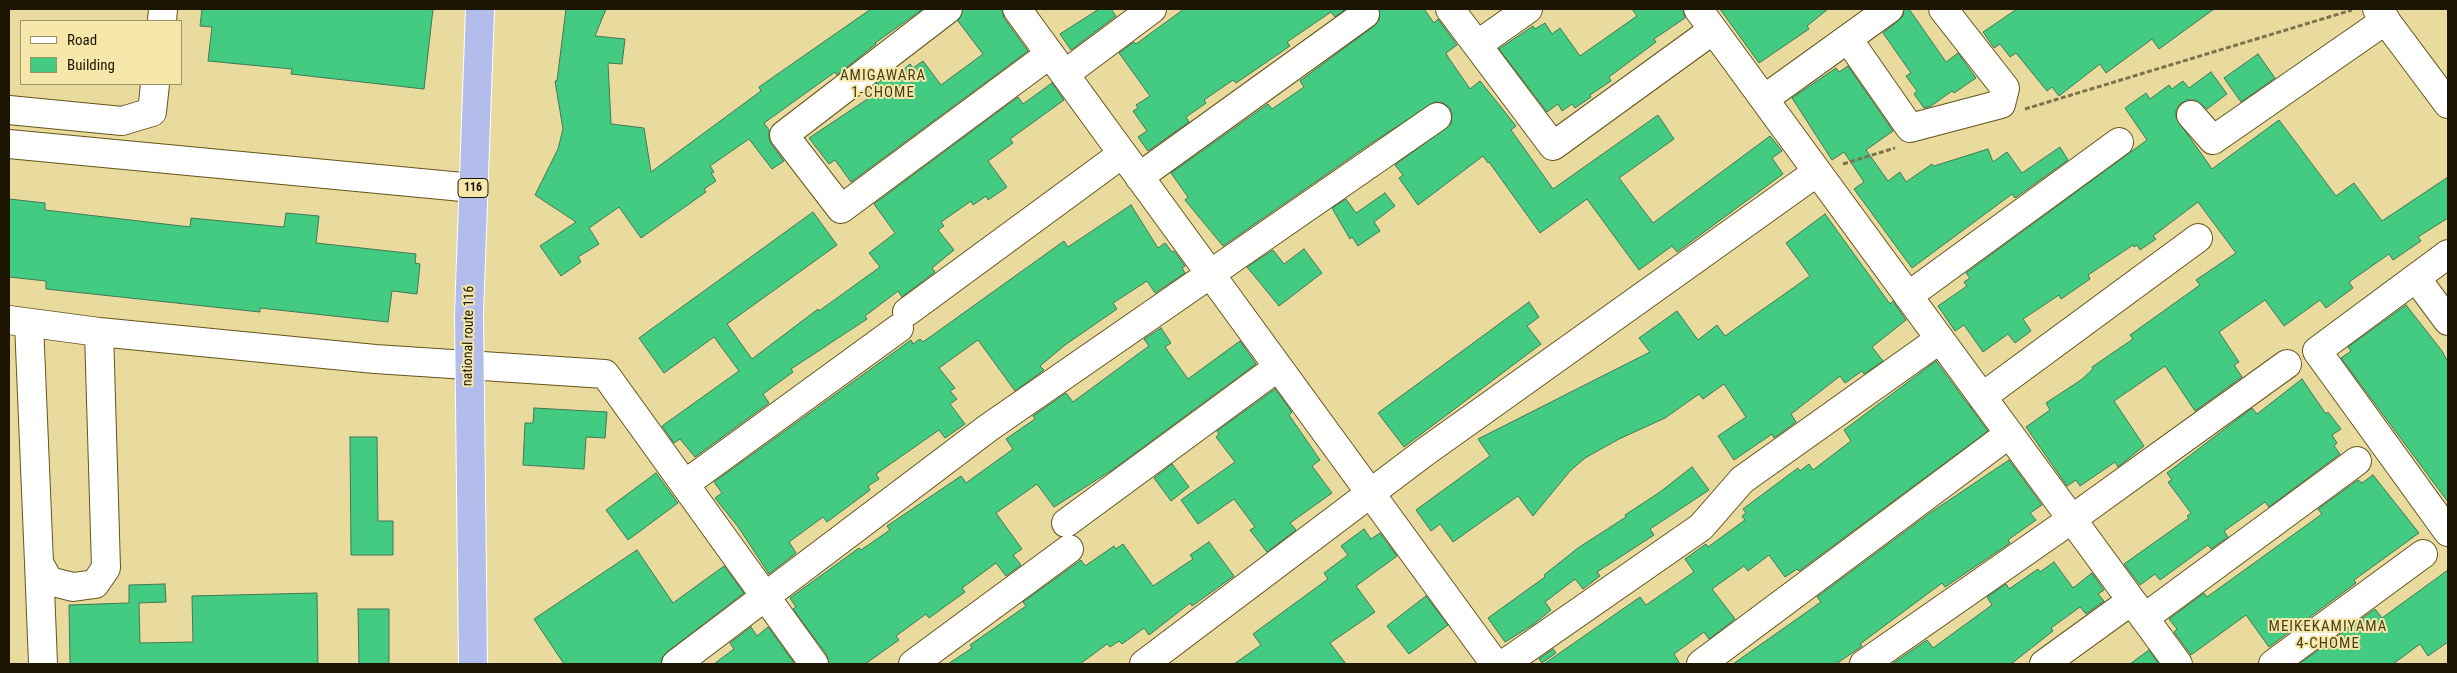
<!DOCTYPE html>
<html>
<head>
<meta charset="utf-8">
<style>
	body { margin:0 }
	#map { position:relative; width:2457px; height:673px; overflow:hidden; background:#e9da9e; font-family:"Roboto Condensed",sans-serif }
	canvas { display:block }
	.frame { position:absolute; inset:0; border:10px solid #1b1501; pointer-events:none }
	.legend { position:absolute; left:20px; top:20px; width:162px; height:65px; box-sizing:border-box; background:#f6e7ab; border:1px solid #9e9367; margin:0; padding:6px 9px; list-style:none; font-size:15px; color:#1b1501 }
	.legend li { display:flex; align-items:center; gap:10px; height:25px }
	.legend b { width:25px; border:1px solid #9e9367 }
</style>
</head>
<body>
<div id="map">
<canvas width="2457" height="673"></canvas>
<div class="frame"></div>
<ul class="legend">
<li><b style="height:6px;background:#fff"></b>Road</li>
<li><b style="height:14px;background:#43cc81"></b>Building</li>
</ul>
</div>
<script>
const c = document.querySelector('canvas').getContext('2d');
c.lineJoin = 'round';
function fillPath(path, color) { c.fillStyle = color; c.fill(path, 'evenodd'); }
const toPath = rows => new Path2D(rows.map(r => 'M' + r).join(''));
function stroke(path, color, width, dash) { c.strokeStyle = color; c.lineWidth = width; c.lineCap = dash ? 'butt' : 'round'; c.setLineDash(dash || []); c.stroke(path); }
function write(font, color, halo, rows, align = 'center') {
  c.font = font + ' "Roboto Condensed",sans-serif'; c.lineWidth = 4; c.setLineDash([]); c.textBaseline = 'middle'; c.strokeStyle = halo; c.fillStyle = color; for (const [text, x, y, turn = 0] of rows) {
    c.save(); c.translate(x, y); c.rotate((+turn || 0) * Math.PI / 180); c.textAlign = isNaN(turn) ? turn : align; if (halo) c.strokeText(text, 0, 0); c.fillText(text, 0, 0); c.restore();
  }
}
const building = toPath([
	[202,9,433,9,424,89,291,74,292,69,208,61,212,27,200,26,202,9],
	[566,9,606,9,595,36,625,39,622,64,608,63,611,124,644,128,651,172,761,91,759,87,871,9,923,9,875,43,876,44,837,75,835,72,764,123,769,130,769,138,771,144,784,161,772,169,749,139,710,166,714,172,711,173,716,181,704,189,706,192,641,238,619,207,589,228,599,244,578,257,581,262,561,276,540,246,576,222,535,195,558,149,563,129,555,81,557,81,566,9],
	[963,9,1002,9,1004,18,1028,51,851,182,835,160,829,164,809,138,872,96,867,91,894,70,897,75,910,64,913,68,923,61,941,85,983,54,958,21,963,9],
	[1099,9,1111,9,1116,16,1071,50,1060,34,1099,9],
	[1184,9,1346,9,1335,17,1331,12,1287,42,1290,46,1236,83,1233,80,1204,100,1206,103,1186,117,1189,122,1148,151,1138,137,1147,131,1133,111,1138,108,1136,105,1150,96,1119,53,1134,42,1136,44,1184,9],
	[1379,9,1424,9,1434,23,1438,19,1457,45,1446,53,1448,57,1470,89,1480,81,1516,126,1511,130,1553,189,1658,115,1674,139,1619,178,1653,223,1770,136,1782,151,1772,158,1783,174,1677,252,1672,246,1639,270,1587,199,1540,233,1489,162,1488,163,1483,156,1418,205,1399,178,1403,175,1395,165,1451,124,1452,115,1450,108,1443,103,1435,102,1370,144,1223,246,1185,200,1188,197,1171,173,1268,104,1272,109,1304,87,1300,81,1374,26,1379,20,1379,9],
	[1632,9,1683,9,1685,18,1654,39,1656,42,1609,77,1611,81,1590,95,1591,97,1575,108,1572,104,1562,111,1558,104,1547,112,1499,49,1533,26,1535,29,1545,23,1552,34,1560,28,1580,56,1637,16,1632,9],
	[1720,9,1828,9,1807,26,1809,29,1759,63,1720,9],
	[1904,9,1909,9,1946,62,1958,53,1976,78,1954,93,1952,91,1931,106,1924,108,1914,94,1917,91,1906,76,1911,73,1883,33,1898,21,1903,16,1904,9],
	[2017,9,2214,9,2159,49,2152,39,2106,73,2100,64,2059,96,2052,87,2047,91,2016,53,2010,57,2000,44,1994,48,1983,32,2017,9],
	[2258,54,2275,78,2241,102,2224,78,2258,54],
	[1848,66,1893,131,1866,150,1888,181,1900,172,1906,182,1932,164,1934,166,1988,149,1993,162,2007,152,2022,173,2060,147,2068,160,2015,198,2012,194,1912,268,1854,189,1864,182,1844,152,1832,160,1792,98,1836,68,1839,72,1848,66],
	[2211,72,2227,94,2207,109,2196,100,2187,100,2180,104,2176,110,2176,118,2212,169,2279,120,2336,196,2354,183,2382,221,2448,177,2448,218,2418,237,2421,241,2393,260,2389,254,2349,282,2353,288,2326,308,2320,300,2284,326,2265,300,2219,332,2239,362,2234,365,2242,377,2195,411,2165,366,2114,401,2144,446,2118,467,2115,462,2080,486,2076,480,2067,486,2026,427,2050,410,2046,403,2081,380,2093,369,2092,367,2133,339,2130,335,2200,285,2196,280,2236,253,2198,202,2153,236,2156,239,2140,250,2137,245,2134,247,2133,245,2088,275,2090,279,2061,299,2059,295,2023,319,2031,331,2015,343,2008,334,1983,352,1964,325,1955,331,1938,306,1967,286,1964,282,1970,278,1966,273,2147,140,2125,108,2146,93,2150,99,2169,85,2172,89,2183,81,2189,88,2211,72],
	[1052,83,1064,100,1010,139,1013,143,988,161,1007,187,988,200,986,196,973,205,971,201,941,222,944,226,938,230,954,250,932,268,935,272,902,297,898,291,865,316,867,319,791,369,793,372,763,394,769,403,695,457,680,439,674,443,662,426,739,371,714,337,664,373,639,338,813,212,837,245,727,324,752,359,818,309,819,311,880,267,869,253,895,233,874,204,1018,97,1023,104,1052,83],
	[1385,193,1395,206,1374,222,1380,231,1358,246,1352,237,1350,239,1332,208,1346,199,1356,213,1385,193],
	[9,199,45,203,45,210,190,227,191,218,284,227,286,213,319,216,316,243,416,254,415,263,420,264,417,294,392,291,388,322,260,308,260,312,46,289,46,281,9,277,9,199],
	[1131,205,1158,248,1165,243,1172,252,1174,251,1185,266,1182,268,1185,273,1155,293,1147,281,1113,303,1117,309,1065,345,1040,366,1044,370,1015,391,978,340,939,368,955,388,950,391,957,399,950,404,965,424,945,438,939,430,876,474,879,479,868,486,870,490,827,522,823,517,789,542,796,553,769,574,739,528,715,498,722,493,714,482,911,340,913,344,920,339,923,342,1064,241,1068,247,1131,205],
	[1825,214,1890,304,1893,301,1906,320,1872,347,1883,361,1864,374,1862,371,1845,383,1840,376,1791,414,1796,422,1774,438,1772,434,1734,460,1718,436,1746,417,1724,384,1703,399,1699,394,1665,418,1619,439,1585,458,1570,471,1533,516,1518,496,1453,542,1440,524,1431,531,1416,510,1490,456,1478,439,1650,352,1639,338,1677,311,1698,340,1717,325,1725,336,1810,276,1786,243,1825,214],
	[1304,249,1322,273,1279,306,1247,267,1273,250,1284,264,1304,249],
	[1529,302,1539,317,1527,326,1541,344,1404,447,1378,413,1529,302],
	[2406,305,2442,351,2448,362,2448,502,2341,358,2351,351,2348,347,2406,305],
	[1161,328,1171,343,1165,347,1188,379,1240,341,1256,364,1112,470,1054,507,1037,484,996,513,1022,549,1013,555,1021,565,1006,576,996,563,962,588,965,592,929,618,926,614,896,636,899,640,865,664,829,664,827,655,793,609,796,607,790,598,859,548,861,550,890,530,887,526,961,476,966,483,1013,449,1006,439,1035,419,1033,416,1066,393,1073,402,1149,346,1144,339,1161,328],
	[1936,361,1988,431,1799,571,1797,569,1785,577,1769,555,1748,571,1744,566,1712,589,1735,619,1709,639,1704,632,1674,654,1680,664,1544,664,1640,597,1646,605,1694,572,1685,559,1706,544,1708,547,1745,520,1742,516,1746,513,1743,509,1798,468,1800,471,1809,464,1813,470,1851,441,1844,430,1936,361],
	[2302,379,2326,414,2328,412,2341,429,2332,435,2337,443,2334,446,2340,454,2269,507,2265,502,2224,531,2228,537,2211,549,2208,545,2160,580,2155,574,2140,585,2124,564,2189,518,2187,516,2191,513,2168,482,2172,480,2167,473,2252,408,2257,414,2302,379],
	[1275,389,1292,412,1289,415,1320,460,1312,466,1332,493,1290,523,1296,530,1267,552,1250,530,1255,527,1234,499,1198,524,1181,500,1235,462,1216,437,1219,434,1217,431,1275,389],
	[534,408,607,412,605,438,586,437,584,469,523,465,525,423,533,423,534,408],
	[350,437,377,437,378,521,393,521,393,555,351,555,350,437],
	[2009,460,2042,505,2030,513,2036,520,2008,540,2010,543,1945,587,1942,583,1860,644,1862,646,1836,664,1733,664,1821,602,1817,597,1930,513,2009,460],
	[1172,464,1189,487,1171,501,1154,478,1172,464],
	[1692,467,1709,490,1650,529,1654,535,1597,572,1600,576,1583,589,1575,579,1545,602,1551,610,1534,624,1505,642,1488,618,1545,577,1544,575,1578,548,1626,517,1625,515,1660,492,1692,467],
	[656,473,678,503,628,540,606,510,656,473],
	[2373,475,2419,533,2354,580,2356,583,2269,647,2246,615,2191,655,2174,632,2177,629,2169,619,2204,593,2207,597,2322,514,2318,509,2358,480,2362,483,2373,475],
	[1364,529,1371,539,1380,533,1397,556,1356,586,1375,612,1330,643,1346,664,1234,664,1261,645,1253,634,1328,579,1324,573,1348,555,1341,546,1364,529],
	[1209,542,1234,576,1192,606,1190,603,1149,635,1144,628,1122,644,1119,641,1110,647,1107,644,1080,664,948,664,972,648,970,645,1026,606,1023,602,1081,560,1085,566,1114,546,1116,549,1123,544,1153,586,1193,559,1190,555,1209,542],
	[637,550,673,603,724,566,744,593,667,652,662,658,661,664,564,664,534,619,637,550],
	[2054,562,2073,588,2092,573,2104,590,2098,594,2104,601,2086,614,2080,607,2051,628,2053,631,2011,664,1892,664,1927,640,1933,648,1992,605,1987,597,2006,584,2009,589,2038,569,2040,572,2054,562],
	[2448,570,2448,642,2428,656,2420,644,2393,664,2299,664,2375,609,2382,618,2448,570],
	[165,584,166,602,139,603,140,643,193,642,192,596,317,593,318,664,70,664,69,605,129,603,129,585,165,584],
	[1426,596,1448,625,1409,654,1387,626,1426,596],
	[358,609,389,609,389,664,359,664,358,609],
	[751,627,757,636,768,627,795,664,714,664,734,649,730,643,751,627],
	[1553,649,1556,653,1542,663,1539,659,1553,649],
	[2149,650,2159,664,2130,664,2149,650]
]);
const path = toPath([
	[2025,109,2352,10],
	[1843,164,1895,148]
]);
const minor = toPath([
	[948,9,784,135,841,209,1050,54],
	[1017,9,1495,664],
	[1450,9,1553,146,1713,30],
	[1698,9,2178,664],
	[2377,9,2448,104],
	[162,21,163,9],
	[1848,39,1910,128,2001,104,2005,88,1943,9],
	[1477,45,1528,9],
	[1065,74,1152,9],
	[1764,99,1889,9],
	[9,110,122,121,152,112,155,84],
	[2191,115,2213,140,2386,20],
	[9,144,473,188],
	[1139,177,1365,14],
	[2448,254,2317,351,2448,532],
	[2416,278,2448,321],
	[1908,296,2119,142],
	[907,312,1122,154],
	[9,320,99,332,375,359,605,374,814,664],
	[29,323,39,563,49,581,73,587,95,584,106,568,99,332],
	[1982,397,2198,238],
	[685,484,899,328],
	[1066,523,1278,367],
	[39,563,43,664],
	[2144,618,2357,461],
	[676,664,988,428,1437,117],
	[913,664,1069,549],
	[1144,664,1425,452,1817,172],
	[1504,664,1701,527,1742,480,1940,339],
	[1701,664,2009,434],
	[1864,664,2072,519,2287,364],
	[2044,664,2131,601],
	[2273,664,2423,554]
]);
const highway = toPath([
	[473,664,469,314,480,9]
]);
const shields = [
	[473,188,30]
];
const shieldNames = [
	["116",473,188]
];
const streetNames = [
	["national route 116",469,336,-89]
];
const neighbourhoodNames = [
	["AMIGAWARA",883,76],
	["1-CHOME",883,93],
	["MEIKEKAMIYAMA",2328,627],
	["4-CHOME",2328,644]
];
fillPath(building, '#43cc81');
stroke(building, '#427756', 1);
stroke(minor, '#64551b', 30);
stroke(highway, '#fff', 30);
stroke(path, '#7c724b', 3, [5, 2.5]);
stroke(minor, '#fff', 28);
stroke(highway, '#b3bdeb', 28);
for (const [x, y, w] of shields) { const box = new Path2D(); box.roundRect(x - w / 2, y - 9.5, w, 19, 4); c.fillStyle = '#f6e7ab'; c.fill(box); stroke(box, '#1b1501', 1); }
write('bold 12px', '#1b1501', null, shieldNames);
write('14px', '#1b1501', '#f6e7ab', streetNames);
c.letterSpacing = '1px';
write('15px', '#4a3f14', '#f6e7ab', neighbourhoodNames);
c.letterSpacing = '0px';
</script>
</body>
</html>
